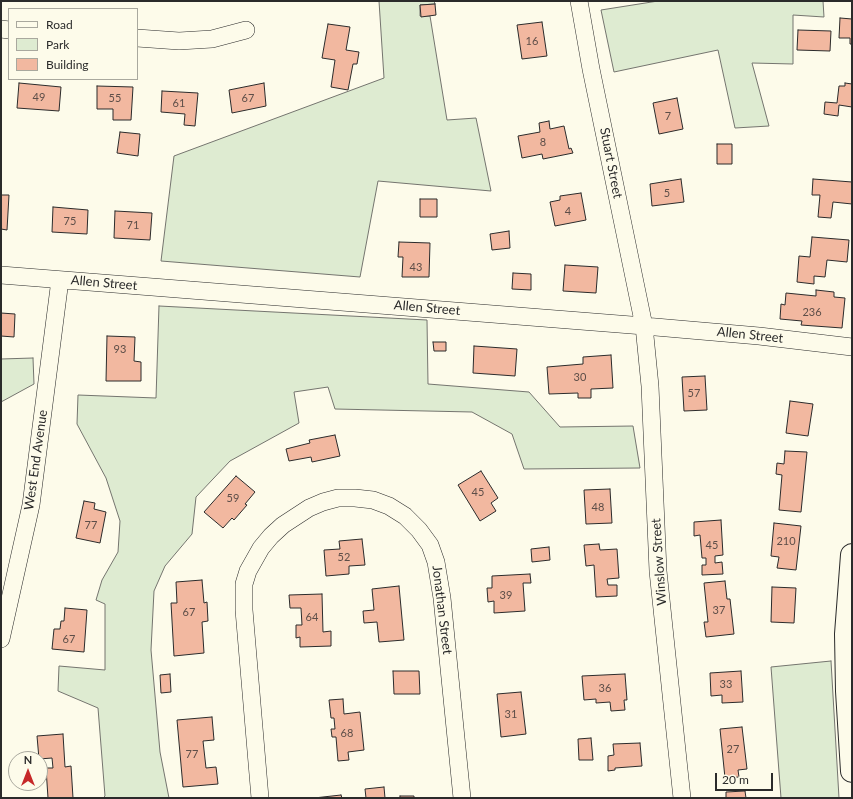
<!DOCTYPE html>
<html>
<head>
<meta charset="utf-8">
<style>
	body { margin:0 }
	#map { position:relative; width:853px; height:799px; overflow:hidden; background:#fdfbea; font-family:Lato,sans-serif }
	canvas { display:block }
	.frame { position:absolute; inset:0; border:2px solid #2b2b2b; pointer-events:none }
	.legend { position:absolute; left:8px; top:8px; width:130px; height:72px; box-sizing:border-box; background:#fdfbea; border:1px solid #a9a89e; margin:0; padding:5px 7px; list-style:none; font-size:12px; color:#2b2b2b }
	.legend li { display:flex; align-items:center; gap:8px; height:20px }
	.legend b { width:20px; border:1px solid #a9a89e }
	.north { position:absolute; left:8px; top:751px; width:40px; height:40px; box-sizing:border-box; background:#fdfbea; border:1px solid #a9a89e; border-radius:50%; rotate:0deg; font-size:11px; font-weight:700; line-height:16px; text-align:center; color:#2b2b2b }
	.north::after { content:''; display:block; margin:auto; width:14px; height:18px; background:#c62828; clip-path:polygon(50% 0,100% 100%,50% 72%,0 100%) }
	.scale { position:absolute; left:715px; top:773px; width:58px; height:18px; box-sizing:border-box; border:2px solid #2b2b2b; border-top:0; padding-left:5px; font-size:12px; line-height:14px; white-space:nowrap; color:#2b2b2b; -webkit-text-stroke:3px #fdfbea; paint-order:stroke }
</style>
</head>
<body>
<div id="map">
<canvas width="853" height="799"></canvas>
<div class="frame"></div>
<ul class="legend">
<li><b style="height:5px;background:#fdfbea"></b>Road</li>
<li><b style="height:11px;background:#deebd1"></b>Park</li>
<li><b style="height:11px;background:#f2b8a0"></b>Building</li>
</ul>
<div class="north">N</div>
<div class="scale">20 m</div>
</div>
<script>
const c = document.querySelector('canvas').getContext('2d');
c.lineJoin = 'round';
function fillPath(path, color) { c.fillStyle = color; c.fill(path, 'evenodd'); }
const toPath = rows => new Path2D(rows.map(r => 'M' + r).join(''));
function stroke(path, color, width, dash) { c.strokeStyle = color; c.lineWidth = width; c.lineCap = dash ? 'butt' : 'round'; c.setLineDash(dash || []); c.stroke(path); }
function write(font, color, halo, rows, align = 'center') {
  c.font = font + ' Lato,sans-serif'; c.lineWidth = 3; c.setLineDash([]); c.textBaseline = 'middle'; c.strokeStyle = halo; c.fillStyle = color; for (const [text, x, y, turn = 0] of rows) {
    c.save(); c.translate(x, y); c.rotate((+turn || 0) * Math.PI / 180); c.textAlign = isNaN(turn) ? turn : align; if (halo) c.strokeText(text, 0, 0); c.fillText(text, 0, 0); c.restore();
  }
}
const green = toPath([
	[379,1,434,1,435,4,420,5,420,16,430,16,447,120,476,118,491,191,378,181,360,277,161,261,174,156,384,78,379,1],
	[658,1,823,1,824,17,793,15,793,64,752,63,769,126,735,128,718,50,614,72,601,10,658,1],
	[159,306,427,320,428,384,529,392,560,427,633,426,640,468,524,469,512,434,472,412,335,409,328,387,294,392,299,423,230,461,196,497,192,534,165,566,154,591,151,650,160,752,169,798,103,798,105,796,98,708,58,691,59,666,105,670,105,604,96,600,102,580,118,552,120,521,106,478,77,424,78,395,156,398,159,306],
	[33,358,34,384,1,402,1,359,33,358],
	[831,661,839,798,781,798,771,667,831,661]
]);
const building = toPath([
	[435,4,436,15,421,17,420,5,435,4],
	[840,18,852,19,852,44,850,44,850,38,839,38,840,18],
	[542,22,547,56,522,59,517,25,542,22],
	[328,24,350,27,346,50,359,52,357,64,353,64,348,90,331,87,335,60,322,58,328,24],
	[798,30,831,31,830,51,797,50,798,30],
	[19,83,61,87,59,111,17,108,19,83],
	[264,83,266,106,232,113,229,90,264,83],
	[845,83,852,84,852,107,839,105,838,116,824,114,825,102,837,103,839,86,845,86,845,83],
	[97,86,133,87,131,120,113,120,113,109,97,109,97,86],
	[162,91,198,93,195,126,184,125,185,114,161,112,162,91],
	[677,98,683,129,659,134,653,103,677,98],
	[549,121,550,129,564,126,569,149,571,148,573,153,543,159,542,154,522,158,518,136,540,132,539,123,549,121],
	[120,132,140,134,138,156,117,153,120,132],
	[717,144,732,144,732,164,717,164,717,144],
	[681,179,684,202,652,206,650,184,681,179],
	[813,179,852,182,852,204,833,202,831,218,818,217,820,195,812,195,813,179],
	[581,193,586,220,555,226,550,202,560,200,560,196,581,193],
	[1,195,9,195,7,230,1,229,1,195],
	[420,199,437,199,437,217,420,217,420,199],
	[53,207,88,210,87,234,52,232,53,207],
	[115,211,152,213,150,240,114,238,115,211],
	[509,231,510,248,492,250,490,234,509,231],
	[812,237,849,240,847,262,827,260,825,277,814,276,814,284,797,282,799,256,810,257,812,237],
	[399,242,430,243,429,277,402,277,403,257,398,257,399,242],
	[565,265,598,267,596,293,563,291,565,265],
	[513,273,531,274,531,290,512,289,513,273],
	[816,290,834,292,834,297,845,298,842,328,801,325,802,321,780,319,781,304,785,305,786,293,816,296,816,290],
	[1,313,15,314,14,337,1,336,1,313],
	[107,336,135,337,134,361,141,362,141,381,106,381,107,336],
	[433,342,446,342,446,351,434,351,433,342],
	[474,346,517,349,515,376,473,373,474,346],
	[611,355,613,388,591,389,591,398,578,398,578,393,549,394,547,367,583,364,583,357,611,355],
	[705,376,707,410,684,411,682,377,705,376],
	[790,401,813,404,808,436,786,433,790,401],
	[335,435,340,456,312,462,311,457,289,461,286,449,310,443,309,440,335,435],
	[785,451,807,452,801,512,779,510,782,475,776,474,777,463,784,464,785,451],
	[481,471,498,498,491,503,496,511,480,521,458,485,481,471],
	[236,476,255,492,245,504,247,505,234,520,232,518,223,528,204,512,236,476],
	[610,489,612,523,586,524,584,490,610,489],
	[84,501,95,503,94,509,106,512,100,543,76,538,84,501],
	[721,520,723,555,715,556,715,563,722,562,723,574,702,575,702,565,706,565,706,558,702,558,700,535,694,536,694,522,721,520],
	[774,523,801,526,796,570,777,568,779,557,771,556,774,523],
	[362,539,365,565,349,566,349,574,326,576,324,550,340,549,339,541,362,539],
	[599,544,600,550,617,549,619,578,607,579,608,585,617,585,617,596,596,597,594,565,586,566,584,545,599,544],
	[549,547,550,560,532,562,531,549,549,547],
	[530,574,531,583,523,583,525,611,494,613,494,601,488,602,487,588,492,588,492,576,530,574],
	[202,580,204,603,207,602,208,621,202,622,204,653,174,656,171,603,177,603,176,582,202,580],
	[725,581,727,599,730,599,734,634,706,637,704,622,708,622,704,583,725,581],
	[399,586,404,640,379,642,377,622,364,623,363,611,374,610,372,589,399,586],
	[772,587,796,588,794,623,771,622,772,587],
	[322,594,323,632,331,631,331,646,300,647,300,637,296,638,296,625,302,625,301,608,290,608,289,595,322,594],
	[65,608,87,610,84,652,52,649,54,629,60,629,61,621,64,621,65,608],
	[393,671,419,671,420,694,394,694,393,671],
	[741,671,743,702,722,703,722,695,711,696,710,673,741,671],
	[170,674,171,692,161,693,160,675,170,674],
	[625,674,627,700,624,700,625,710,611,711,610,702,596,703,596,699,584,700,582,676,625,674],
	[521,692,526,734,501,737,497,694,521,692],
	[343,699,344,714,360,712,364,750,348,752,349,760,338,761,336,737,332,737,331,729,335,729,334,718,331,718,329,700,343,699],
	[212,717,214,740,203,741,206,768,216,767,218,784,183,787,177,720,212,717],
	[742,727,747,769,738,770,739,777,725,778,720,729,742,727],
	[63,734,65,767,71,766,73,798,48,798,46,768,53,768,52,758,39,759,37,736,63,734],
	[591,738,593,760,579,760,578,739,591,738],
	[640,743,642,766,615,768,615,770,608,771,608,756,614,755,613,744,640,743],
	[384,787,385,798,366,798,365,789,384,787],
	[745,791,746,798,726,798,726,792,745,791],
	[341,795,342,798,314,798,341,795],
	[400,796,414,796,414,798,400,798,400,796]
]);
const minor = toPath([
	[579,1,591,69,644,326,650,386,658,571,682,798],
	[1,29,9,30],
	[137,38,179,41,212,39,246,30],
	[1,275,644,326,759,336,852,347],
	[1,639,31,505,60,280],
	[260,798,244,610,244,584,248,571,261,548,271,536,283,525,309,508,323,502,338,498,355,498,373,500,389,506,405,516,419,530,430,545,436,562,442,598,462,798]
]);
const tertiary = toPath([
	[852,555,846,634,847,691,852,771]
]);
const numberNames = [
	["16",532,41],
	["49",39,97],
	["55",115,98],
	["67",248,98],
	["61",179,103],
	["7",668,116],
	["8",543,142],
	["5",667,193],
	["4",568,211],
	["75",70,221],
	["71",133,225],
	["43",416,267],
	["236",812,312],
	["93",120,349],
	["30",580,377],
	["57",694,393],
	["45",478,492],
	["59",233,498],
	["48",598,507],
	["77",91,525],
	["210",786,541],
	["45",712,545],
	["52",344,557],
	["39",506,595],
	["37",719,610],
	["67",189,612],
	["64",312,617],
	["67",69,639],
	["33",726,684],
	["36",605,688],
	["31",511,714],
	["68",347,733],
	["27",733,749],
	["77",192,754]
];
const streetNames = [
	["Stuart Street",611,163,79],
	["Allen Street",104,283,5],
	["Allen Street",427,308,5],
	["Allen Street",750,335,6],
	["West End Avenue",36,460,-82],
	["Winslow Street",659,562,-94],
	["Jonathan Street",442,610,83]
];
fillPath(green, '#deebd1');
stroke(green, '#74746e', 1);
fillPath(building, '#f2b8a0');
stroke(building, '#2b2b2b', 1);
stroke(minor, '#2b2b2b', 18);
stroke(tertiary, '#2b2b2b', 24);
stroke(minor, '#fdfbea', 17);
stroke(tertiary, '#fdfbea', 22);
write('11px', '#5d4e48', null, numberNames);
write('13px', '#2b2b2b', '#fdfbea', streetNames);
</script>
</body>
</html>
